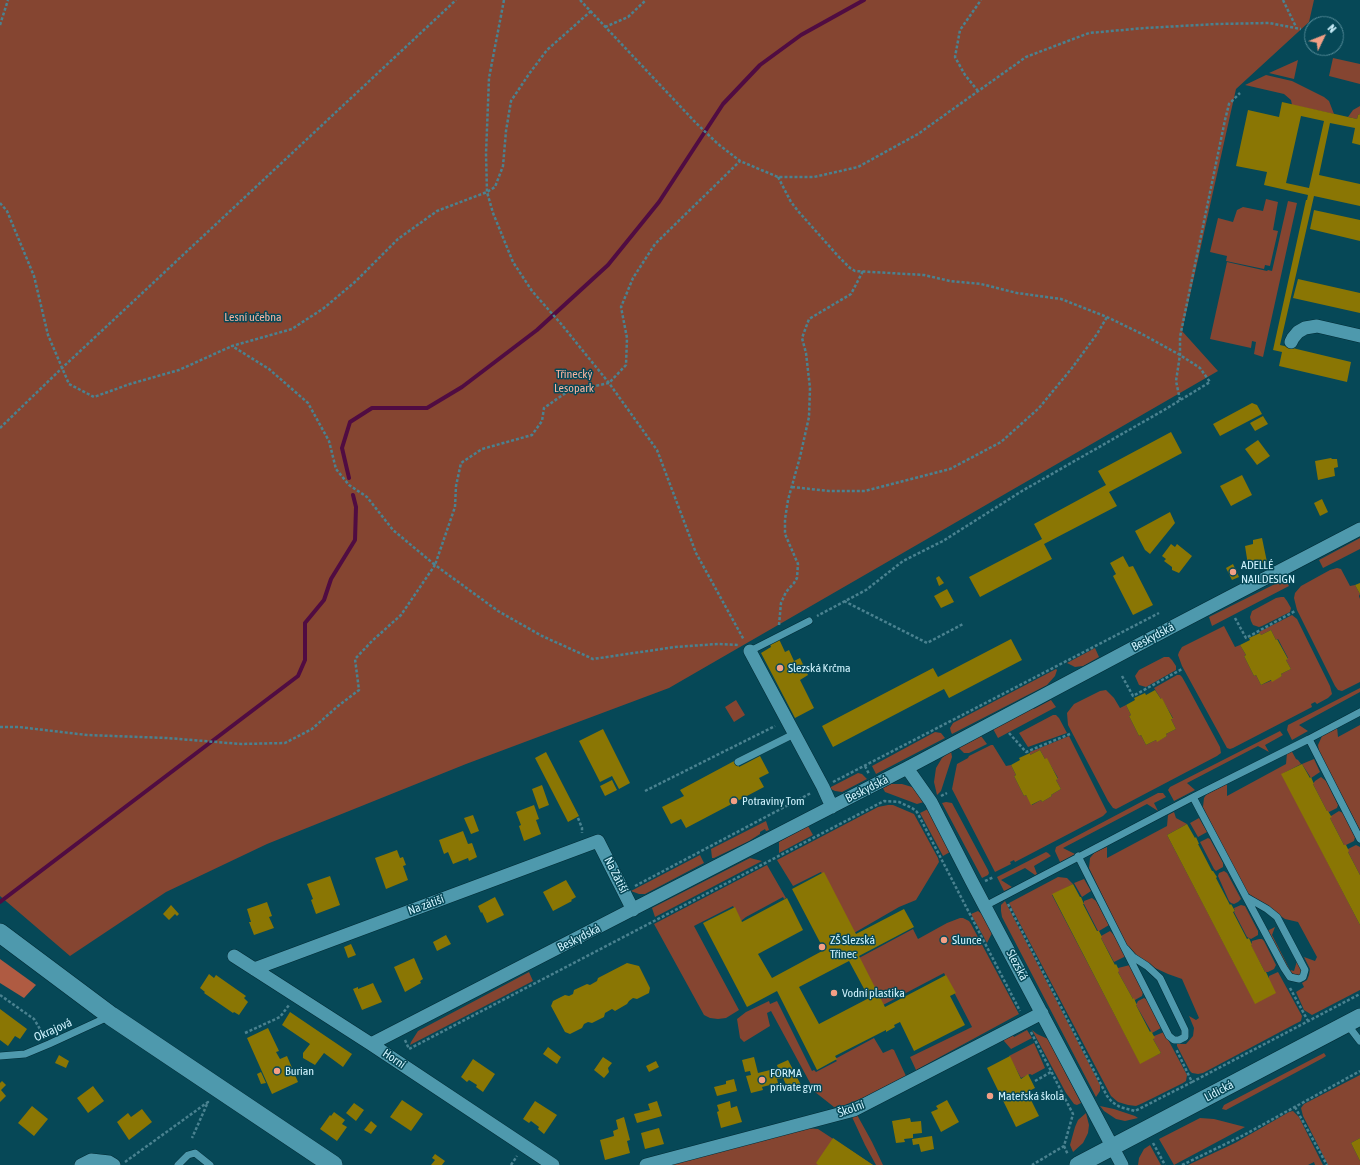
<!DOCTYPE html>
<html>
<head>
<meta charset="utf-8">
<style>
	body { margin:0 }
	#map { position:relative; width:1360px; height:1165px; overflow:hidden; background:#064857; font-family:"Asap Condensed",sans-serif }
	canvas { display:block }
	.north { position:absolute; left:1304px; top:16px; width:40px; height:40px; box-sizing:border-box; background:#064857; border:1px solid #568c99; border-radius:50%; rotate:47deg; font-size:11px; font-weight:700; line-height:16px; text-align:center; color:#cef2fd }
	.north::after { content:''; display:block; margin:auto; width:14px; height:18px; background:#f39f85; clip-path:polygon(50% 0,100% 100%,50% 72%,0 100%) }
</style>
</head>
<body>
<div id="map">
<canvas width="1360" height="1165"></canvas>
<div class="north">N</div>
</div>
<script>
const c = document.querySelector('canvas').getContext('2d');
c.lineJoin = 'round';
function fillPath(path, color) { c.fillStyle = color; c.fill(path, 'evenodd'); }
const toPath = rows => new Path2D(rows.map(r => 'M' + r).join(''));
function stroke(path, color, width, dash) { c.strokeStyle = color; c.lineWidth = width; c.lineCap = dash ? 'butt' : 'round'; c.setLineDash(dash || []); c.stroke(path); }
function write(font, color, halo, rows, align = 'center') {
  c.font = font + ' "Asap Condensed",sans-serif'; c.lineWidth = 3; c.setLineDash([]); c.textBaseline = 'middle'; c.strokeStyle = halo; c.fillStyle = color; for (const [text, x, y, turn = 0] of rows) {
    c.save(); c.translate(x, y); c.rotate((+turn || 0) * Math.PI / 180); c.textAlign = isNaN(turn) ? turn : align; if (halo) c.strokeText(text, 0, 0); c.fillText(text, 0, 0); c.restore();
  }
}
const green = toPath([
	[0,0,1314,0,1309,22,1236,89,1182,331,1218,371,669,688,466,764,267,844,166,892,70,956,0,896],
	[1333,58,1360,64,1360,84,1329,76],
	[1298,60,1294,79,1269,73],
	[1266,75,1292,81,1324,97,1329,101,1334,114,1292,105,1291,100,1284,94,1245,85],
	[1360,106,1360,114,1358,115,1357,119,1348,117,1353,110],
	[1266,199,1278,202,1273,230,1278,231,1270,266,1265,265,1264,269,1226,261,1227,256,1210,252,1218,218,1233,222,1237,210,1243,207,1263,211],
	[1288,201,1297,203,1263,357,1254,354,1256,342,1252,341,1251,348,1210,339,1227,262,1267,271,1268,270,1272,271],
	[1360,538,1360,549,1323,568,1319,560],
	[1337,568,1341,569,1350,586,1355,585,1360,594,1359,596,1360,599,1360,682,1342,691,1338,690,1335,686,1297,610,1294,598,1295,593,1301,586,1330,570],
	[1285,579,1289,586,1212,626,1209,617],
	[1281,597,1284,597,1287,601,1291,608,1290,612,1262,626,1259,627,1253,625,1251,621,1250,617,1252,611,1276,598],
	[1292,615,1297,619,1330,686,1332,694,1328,698,1317,704,1315,702,1311,704,1312,707,1233,748,1230,749,1227,748,1182,666,1178,655,1179,652,1182,647,1224,626,1235,647,1240,645,1246,655,1244,656,1254,676,1256,675,1261,685,1282,676,1281,674,1291,669,1286,660,1288,658,1278,639,1276,640,1271,630,1261,635,1259,632],
	[1095,648,1099,657,1083,666,1075,667,1067,663],
	[1164,657,1169,657,1172,660,1176,666,1176,670,1146,687,1139,685,1135,676,1139,670],
	[1056,669,1057,670,1055,676,1047,685,952,734,951,732,950,728,953,723],
	[1177,675,1180,675,1182,677,1186,684,1220,747,1221,753,1217,756,1120,807,1116,809,1113,808,1108,801,1068,725,1067,713,1074,704,1100,691,1106,690,1114,698,1120,708,1126,705,1131,715,1129,716,1139,736,1141,735,1146,745,1156,740,1157,741,1167,736,1166,734,1176,729,1171,719,1173,718,1162,699,1161,699,1154,688],
	[1360,688,1360,692,1299,725,1308,731,1292,740,1287,730,1288,725],
	[736,700,745,715,734,722,725,707],
	[1051,700,1056,707,998,738,992,727,1031,705,1034,709],
	[1053,715,1056,715,1059,718,1067,733,1028,747,1019,733],
	[1360,725,1360,830,1319,752,1318,745,1323,734,1337,727,1338,737],
	[1280,731,1283,735,1265,745,1269,752,1258,746,1187,783,1195,790,1174,801,1168,790,1170,787],
	[935,732,941,733,945,738,876,774,872,766],
	[981,736,987,744,969,753,964,753,959,748],
	[1069,736,1107,812,1103,816,1015,862,1014,860,1010,862,1011,864,995,872,952,789,957,764,968,758,969,756,991,745,993,745,1006,766,1011,765,1016,775,1014,776,1024,796,1026,795,1032,805,1041,800,1042,802,1052,796,1051,795,1061,789,1056,780,1058,778,1047,759,1045,759,1040,750,1030,755,1030,752],
	[1291,750,1296,759,1298,760,1301,764,1282,774,1360,925,1360,990,1312,1015,1304,1010,1296,992,1304,987,1302,983,1307,980,1309,975,1310,969,1304,957,1315,961,1317,957,1298,922,1285,919,1246,892,1203,807,1204,798,1206,795,1211,792,1227,784,1227,796,1286,764,1287,753],
	[951,751,952,757,941,791,937,795,934,782,936,768,942,758],
	[1314,759,1320,772,1311,778,1302,764],
	[858,773,862,774,867,779,842,792,835,791,829,788],
	[1321,777,1326,781,1338,805,1337,808,1329,812,1327,811,1313,784,1315,781],
	[891,784,902,784,912,787,915,790,924,802,917,804,885,792,883,788],
	[1158,793,1163,793,1166,797,1154,803,1158,811,1147,804,1063,848,1075,854,1060,862,1055,851,1056,847],
	[946,802,952,803,988,870,989,873,988,875,982,878,942,803],
	[888,805,893,805,914,814,938,858,939,862,916,900,899,907,854,933,821,872,793,886,777,860,878,807],
	[928,809,950,852,943,856,920,813],
	[1339,811,1343,813,1355,837,1354,841,1346,845,1344,845,1330,818,1331,816],
	[1174,812,1176,818,1187,824,1167,835,1255,1003,1269,978,1269,976,1278,972,1302,1016,1301,1021,1295,1024,1203,1073,1198,1074,1192,1073,1190,1071,1177,1046,1177,1044,1186,1044,1193,1036,1194,1028,1189,1016,1196,1020,1199,1018,1182,979,1168,974,1153,967,1131,951,1126,944,1089,868,1090,858,1095,852,1107,847,1107,858,1167,826,1168,815],
	[1199,818,1207,832,1198,837,1190,823],
	[766,821,769,830,766,831,765,829,760,832,760,834,749,841,714,858,712,858,711,849],
	[808,826,813,835,779,853,779,842],
	[1208,838,1210,839,1223,863,1223,867,1216,871,1214,869,1200,842],
	[1356,845,1360,847,1360,875,1348,852,1348,849],
	[1046,852,1048,853,1051,856,1034,866,1037,874,1035,875,1025,868,1001,880,1012,887,1004,891,997,877],
	[700,855,704,863,645,894,639,894,631,891],
	[750,858,762,861,655,917,652,908],
	[767,865,786,898,784,899,783,897,746,917,741,921,733,906,694,926,739,1010,726,1018,718,1019,710,1018,704,1015,654,924],
	[1224,871,1227,873,1240,897,1241,899,1238,902,1234,904,1231,903,1229,901,1218,876,1219,873],
	[1058,877,1067,878,1073,884,1052,895,1140,1063,1161,1053,1153,1039,1154,1036,1164,1032,1187,1075,1186,1081,1183,1083,1143,1103,1136,1106,1128,1105,1118,1102,1111,1096,1009,903],
	[1084,879,1091,891,1082,897,1074,883],
	[1092,898,1096,901,1109,925,1099,931,1098,931,1084,904,1084,901],
	[1005,901,1100,1085,1100,1091,1096,1097,1002,917,1001,911,1001,905],
	[1241,905,1245,906,1258,931,1258,935,1251,939,1247,937,1234,912,1235,911,1234,908],
	[978,911,983,915,992,933,987,943,971,914],
	[960,918,963,918,969,921,971,924,1019,1014,916,1070,910,1057,972,1027,971,1025,944,973,883,1005,859,958,913,929,918,939,947,923],
	[1275,927,1272,935,1290,970,1294,971,1297,961,1301,971,1301,973,1297,977,1292,976,1267,931],
	[1110,931,1114,935,1126,956,1114,962,1101,938,1101,936],
	[1259,939,1262,939,1264,941,1276,965,1274,969,1268,972,1265,972,1251,946,1252,941],
	[1130,965,1143,992,1142,996,1135,1000,1133,999,1118,972,1118,968],
	[529,972,533,981,410,1045,411,1042,418,1031],
	[1144,998,1148,1000,1161,1028,1152,1033,1136,1005,1138,1001],
	[769,1001,770,1004,777,1001,812,1071,814,1070,816,1072,837,1061,835,1059,874,1038,883,1053,892,1049,894,1050,906,1076,865,1097,842,1106,834,1107,815,1092,771,1011,767,1013,770,1026,744,1042,740,1038,737,1019,746,1012],
	[1027,1030,1032,1038,1011,1049,1004,1041,1004,1038,1012,1034,1014,1037],
	[1032,1030,1037,1034,1048,1039,1081,1103,1077,1105,1074,1104,1066,1093],
	[1034,1043,1045,1068,1032,1075,1030,1074,1021,1078,1009,1056],
	[1324,1053,1326,1056,1323,1058,1226,1110,1222,1109,1224,1105],
	[1360,1075,1360,1138,1351,1143,1360,1161,1360,1165,1328,1165,1303,1116,1301,1108,1304,1104],
	[1100,1106,1114,1109,1135,1116,1138,1118,1125,1121,1116,1119,1104,1111],
	[1293,1111,1299,1117,1323,1165,1315,1165,1314,1162,1308,1165,1188,1165,1235,1143,1289,1112],
	[856,1113,872,1142,883,1165,876,1165,865,1145,852,1117],
	[1086,1113,1089,1125,1088,1133,1083,1143,1073,1152,1070,1145,1075,1127,1078,1120],
	[1200,1118,1214,1119,1245,1127,1174,1165,1159,1139],
	[805,1128,818,1129,873,1165,665,1165],
	[1150,1145,1161,1165,1138,1165,1139,1158,1144,1149]
]);
const forest = toPath([
	[0,959,36,985,24,998,0,983]
]);
const stream = toPath([
	[349,478,342,448,350,422,372,408,427,408,462,387,537,330,608,265,659,202,723,104,760,65,801,35,864,0],
	[0,902,298,676,305,660,305,623,324,600,331,579,355,540,356,507,353,495]
]);
const building = toPath([
	[1282,102,1357,119,1358,115,1360,114,1360,145,1352,143,1355,128,1330,123,1319,175,1360,184,1360,206,1314,196,1280,345,1351,362,1347,382,1279,366,1282,352,1273,350,1306,200,1307,200,1308,195,1264,185,1267,172,1236,166,1248,110,1279,117],
	[1301,116,1324,121,1309,188,1286,183],
	[1314,210,1360,220,1360,241,1310,229],
	[1298,279,1360,293,1360,313,1293,298],
	[1252,403,1257,405,1262,414,1220,436,1213,424],
	[1263,416,1268,424,1255,431,1250,423],
	[1171,432,1182,453,1109,492,1117,506,1044,544,1052,559,980,597,969,577,1042,539,1034,524,1106,485,1098,471],
	[1258,440,1270,456,1257,465,1245,449],
	[1331,458,1332,459,1337,459,1338,467,1334,468,1335,476,1318,480,1315,461],
	[1242,475,1252,495,1231,506,1220,486],
	[1322,499,1328,512,1320,516,1314,503],
	[1170,512,1175,523,1150,554,1145,550,1135,531],
	[1262,538,1267,562,1248,565,1245,546,1253,544,1253,540],
	[1171,544,1175,547,1177,544,1192,556,1179,573,1172,570,1172,567,1164,561,1166,559,1162,556],
	[1123,556,1129,567,1133,566,1153,605,1133,615,1113,576,1116,574,1110,563],
	[1233,564,1239,577,1232,580,1226,568],
	[939,576,944,583,939,586,936,578],
	[1360,583,1360,594,1355,585],
	[947,589,954,602,941,608,934,596],
	[1271,630,1276,640,1277,639,1288,659,1286,660,1291,669,1281,674,1282,676,1272,682,1271,680,1261,685,1256,675,1254,676,1244,656,1246,655,1240,645,1250,640,1249,638,1260,633,1261,635],
	[779,639,785,652,789,650,794,661,800,658,808,675,800,680,814,708,795,718,761,653,771,647,770,644],
	[1011,639,1022,660,949,698,944,689,833,747,822,726,933,668,938,677],
	[1155,690,1161,699,1162,698,1173,719,1171,719,1176,729,1166,734,1167,736,1157,742,1156,740,1146,745,1141,735,1139,736,1129,716,1131,715,1126,705,1135,700,1134,698,1145,693,1146,695],
	[603,729,630,783,619,789,612,776,600,782,579,741],
	[1040,750,1045,759,1047,758,1058,779,1056,780,1061,789,1051,795,1052,796,1042,802,1041,800,1031,805,1026,795,1024,796,1014,776,1016,775,1011,765,1020,760,1019,758,1030,753,1030,755],
	[546,752,579,816,568,822,535,758],
	[760,756,769,773,759,778,764,787,686,828,681,819,671,824,662,807,684,796,680,790,736,760,739,767],
	[1302,764,1310,778,1311,777,1314,784,1313,784,1327,811,1328,811,1331,816,1332,817,1330,818,1344,845,1346,845,1349,851,1348,852,1360,875,1360,925,1281,774],
	[612,780,617,790,605,796,600,786],
	[542,785,549,805,539,809,532,789],
	[534,805,539,819,536,820,541,834,524,841,519,826,521,825,516,812],
	[473,815,479,831,471,834,464,818],
	[1187,824,1195,838,1196,837,1199,844,1198,844,1212,871,1213,871,1217,877,1216,878,1230,905,1231,904,1235,911,1233,912,1247,939,1249,938,1252,945,1251,945,1265,972,1266,972,1276,993,1255,1004,1167,835],
	[463,831,468,844,472,843,477,857,469,861,468,858,453,864,448,852,444,854,439,840],
	[397,850,400,858,403,857,406,865,403,866,408,880,386,889,375,858],
	[824,872,856,934,904,909,914,927,859,956,885,1007,946,975,956,993,950,996,965,1025,914,1051,900,1022,894,1025,895,1027,886,1032,886,1030,835,1056,837,1059,817,1070,777,991,747,1007,703,923,735,907,742,922,787,898,803,930,758,954,772,978,824,950,792,889],
	[849,961,869,998,819,1024,799,987],
	[330,876,340,905,316,914,311,900,313,899,307,884],
	[566,880,576,897,571,900,572,901,553,911,543,892],
	[1073,884,1080,897,1081,897,1084,904,1083,904,1097,931,1099,931,1102,937,1101,938,1115,965,1116,964,1118,968,1119,971,1118,972,1133,999,1134,998,1136,1003,1137,1005,1136,1005,1150,1032,1151,1031,1155,1038,1153,1039,1161,1053,1140,1064,1052,894],
	[495,897,504,915,487,923,482,912,481,913,478,906],
	[267,902,272,916,269,917,274,928,254,935,249,922,251,922,247,909],
	[171,905,179,914,177,916,175,914,169,920,163,914],
	[446,935,451,944,437,951,433,942],
	[351,944,356,955,348,958,344,947],
	[414,958,423,979,420,981,421,983,405,992,394,967],
	[627,963,639,966,650,988,649,993,637,999,633,998,629,1001,627,1004,615,1011,612,1009,605,1013,604,1017,592,1023,588,1022,584,1024,582,1028,570,1034,565,1032,551,1006,553,1001,565,995,569,996,573,994,574,990,587,984,590,985,597,981,598,978],
	[209,974,214,978,216,975,246,996,244,998,248,1002,239,1015,234,1012,233,1013,204,993,205,992,200,988],
	[373,983,382,1002,362,1010,353,989,358,987,358,989],
	[0,1009,27,1029,20,1039,15,1036,8,1046,0,1040],
	[290,1012,352,1054,343,1067,324,1053,315,1065,303,1058,303,1053,310,1044,282,1025],
	[268,1028,279,1051,276,1052,280,1059,287,1056,298,1082,272,1094,247,1038],
	[548,1047,561,1057,557,1064,543,1054],
	[59,1055,69,1061,66,1068,55,1063],
	[1010,1056,1021,1079,1028,1074,1035,1088,1027,1092,1039,1116,1016,1127,987,1068],
	[603,1057,612,1063,608,1068,609,1072,604,1078,594,1070],
	[754,1057,758,1073,778,1068,777,1065,788,1060,801,1085,789,1091,783,1078,777,1079,778,1083,762,1087,763,1090,751,1093,746,1076,751,1075,750,1071,745,1072,742,1060],
	[473,1059,495,1074,483,1092,476,1087,477,1085,469,1080,467,1082,461,1077],
	[656,1061,659,1067,649,1072,646,1066],
	[261,1072,266,1083,261,1084,257,1074],
	[734,1079,737,1091,717,1096,714,1087,726,1084,726,1081],
	[2,1081,6,1085,1,1090,6,1096,0,1102,0,1083],
	[93,1086,104,1101,88,1113,77,1098],
	[402,1100,423,1114,411,1131,390,1117],
	[947,1100,959,1122,941,1132,931,1112,938,1109,936,1106],
	[535,1101,557,1115,544,1134,538,1129,539,1127,531,1121,529,1123,523,1119],
	[657,1101,662,1116,637,1123,634,1114,650,1110,648,1104],
	[730,1101,731,1108,737,1106,742,1122,721,1128,717,1112,719,1111,717,1105],
	[354,1103,364,1110,356,1121,346,1113],
	[32,1106,48,1119,34,1136,18,1123],
	[142,1109,152,1122,129,1140,117,1122,128,1113,131,1117],
	[334,1112,345,1120,342,1124,347,1127,337,1141,320,1129,330,1115,331,1116],
	[624,1117,630,1140,627,1141,630,1153,605,1160,600,1140,614,1136,613,1131,618,1129,616,1120],
	[910,1118,911,1122,921,1121,922,1133,913,1134,913,1138,904,1139,905,1142,896,1143,892,1121],
	[371,1121,377,1126,371,1134,364,1130],
	[659,1128,664,1144,645,1149,641,1133],
	[932,1136,934,1149,921,1152,919,1144,913,1145,912,1139],
	[833,1138,873,1165,818,1165,816,1163],
	[1360,1138,1360,1161,1351,1143],
	[435,1154,445,1161,442,1165,431,1165,435,1160,432,1158]
]);
const path = toPath([
	[504,0,489,78,486,154,487,192,493,213,513,262,532,291,562,325,609,383,657,450,696,553,744,640],
	[580,0,696,123,718,144,740,161,778,177,814,177,858,167,918,134,1026,57,1089,33,1145,28,1217,24,1269,23,1301,29],
	[1283,0,1296,27],
	[591,11,547,50,529,74,511,101,506,131,503,166,495,187,487,192,437,211,398,239,356,281,324,308,292,329,232,346,269,369,308,403,329,441,336,469,349,485,367,497,393,530,435,565,455,507,456,486,461,463,482,449,532,435,542,421,544,408,567,392,609,383,626,365,627,338,621,307,633,278,655,244,740,161],
	[0,25,8,0],
	[605,27,628,17,646,0],
	[978,91,965,75,955,57,960,30,981,0],
	[778,177,791,202,798,211,838,256,850,268,855,271,924,275,950,281,981,284,1017,293,1061,299,1107,317,1142,334,1180,355,1200,368,1210,382,1164,410,1022,491,943,541,903,561,866,590,817,616],
	[0,203,7,211,34,276,48,335,69,384,94,397,130,384,179,370,232,346],
	[1180,400,1176,381,1180,355,1180,337,1225,120,1229,104,1240,93],
	[0,428,62,368,456,0],
	[792,487,829,491,865,491,950,469,1001,442,1039,408,1072,368,1097,334,1107,317],
	[844,601,927,643,963,624],
	[1235,618,1246,638,1295,611],
	[779,625,781,603,786,592,794,583,797,578,798,564,785,534,785,519,788,500,800,457,809,417,810,388,806,353,802,338,809,319,851,294,863,271],
	[1122,676,1133,696,1182,669],
	[0,727,19,727,87,735,167,738,241,744,285,743,312,729,338,706,359,690,355,659,372,641,401,615,435,565,498,611,542,636,593,659,675,647,718,644,739,645],
	[1009,733,1026,752,1070,734],
	[865,766,869,774],
	[833,782,1159,613],
	[645,791,775,726],
	[941,796,947,793],
	[578,818,582,828,582,833],
	[985,881,994,877],
	[635,886,811,793],
	[1008,904,1107,1096,1112,1102,1120,1107,1135,1111,1192,1082,1176,1049],
	[1290,988,1308,1021],
	[0,995,34,1019,44,1036],
	[1031,1032,1073,1114,1064,1146,1032,1165],
	[245,1033,280,1017,289,1005],
	[405,1040,409,1049,884,801,899,802,912,808,917,812,1020,1011],
	[1035,1081,1051,1072],
	[1192,1082,1360,994],
	[1295,1107,1327,1165],
	[1153,1143,1165,1165],
	[1064,1146,1068,1155],
	[125,1162,208,1102,192,1138],
	[511,1165,517,1156],
	[1182,1165,1244,1135,1360,1071]
]);
const service = toPath([
	[750,651,809,621],
	[1309,739,1360,839],
	[738,762,794,734],
	[1193,797,1246,897,1284,968,1290,977,1299,979,1303,977,1305,970,1277,917,1267,909,1246,897],
	[1078,856,1169,1036,1174,1040,1179,1040,1185,1037,1185,1030,1160,978,1147,966,1133,957,1126,949],
	[985,906,1193,797,1309,739,1360,712],
	[1347,1024,1360,1041],
	[0,1056,25,1054,49,1044,110,1016],
	[178,1165,188,1155,195,1153,210,1165]
]);
const minor = toPath([
	[1291,342,1293,338,1298,332,1305,328,1317,326,1360,336],
	[750,651,823,787,832,807],
	[907,768,931,802,971,880,1122,1165],
	[234,956,371,1044,553,1165],
	[254,969,598,841,633,910],
	[371,1044,907,768,1172,627,1360,529],
	[81,1165,91,1160,109,1162,114,1165],
	[646,1165,854,1110,1042,1013]
]);
const tertiary = toPath([
	[1078,1165,1360,1017]
]);
const secondary = toPath([
	[0,933,111,1016,333,1165]
]);
const markers = [
	[1233,572,4,"#f39f85"],
	[780,668,4,"#f39f85"],
	[734,801,4,"#f39f85"],
	[944,940,4,"#f39f85"],
	[822,947,4,"#f39f85"],
	[834,993,4,"#f39f85"],
	[277,1071,4,"#f39f85"],
	[762,1080,4,"#f39f85"],
	[990,1096,4,"#f39f85"]
];
const parkNames = [
	["Lesní učebna",253,317],
	["Třinecký",574,374],
	["Lesopark",574,388]
];
const poiNames = [
	["ADELLÉ",1241,565],
	["NAILDESIGN",1241,579],
	["Slezská Krčma",788,668],
	["Potraviny Tom",742,801],
	["ZŠ Slezská",830,940],
	["Třinec",830,954],
	["Slunce",952,940],
	["Vodní plastika",842,993],
	["Burian",285,1071],
	["FORMA",770,1073],
	["private gym",770,1087],
	["Mateřská škola",998,1096]
];
const streetNames = [
	["Beskydská",1153,637,-28],
	["Beskydská",867,789,-27],
	["Na Zátiší",616,875,63],
	["Na zátiší",426,905,-20],
	["Beskydská",579,938,-27],
	["Slezská",1017,965,62],
	["Okrajová",53,1030,-24],
	["Horní",394,1059,34],
	["Lidická",1219,1091,-28],
	["Školní",851,1109,-20]
];
fillPath(green, '#854531');
fillPath(forest, '#af5b42');
stroke(stream, '#500c42', 4);
fillPath(building, '#8a7604');
stroke(service, '#012c36', 8);
stroke(minor, '#012c36', 14);
stroke(tertiary, '#012c36', 18);
stroke(secondary, '#012c36', 20);
stroke(path, '#4a8290', 2.5, [3, 2]);
stroke(service, '#4e99ad', 7);
stroke(minor, '#4e99ad', 13);
stroke(tertiary, '#4e99ad', 17);
stroke(secondary, '#4e99ad', 19);
for (const [x, y, r, color] of markers) { const dot = new Path2D(); dot.arc(x, y, r, 0, 2 * Math.PI); c.fillStyle = color; c.fill(dot); stroke(dot, '#064857', 1.5); }
write('12px', '#f8b29d', '#064857', parkNames);
write('12px', '#cef2fd', '#064857', poiNames, 'left');
write('12px', '#cef2fd', '#064857', streetNames);
</script>
</body>
</html>
